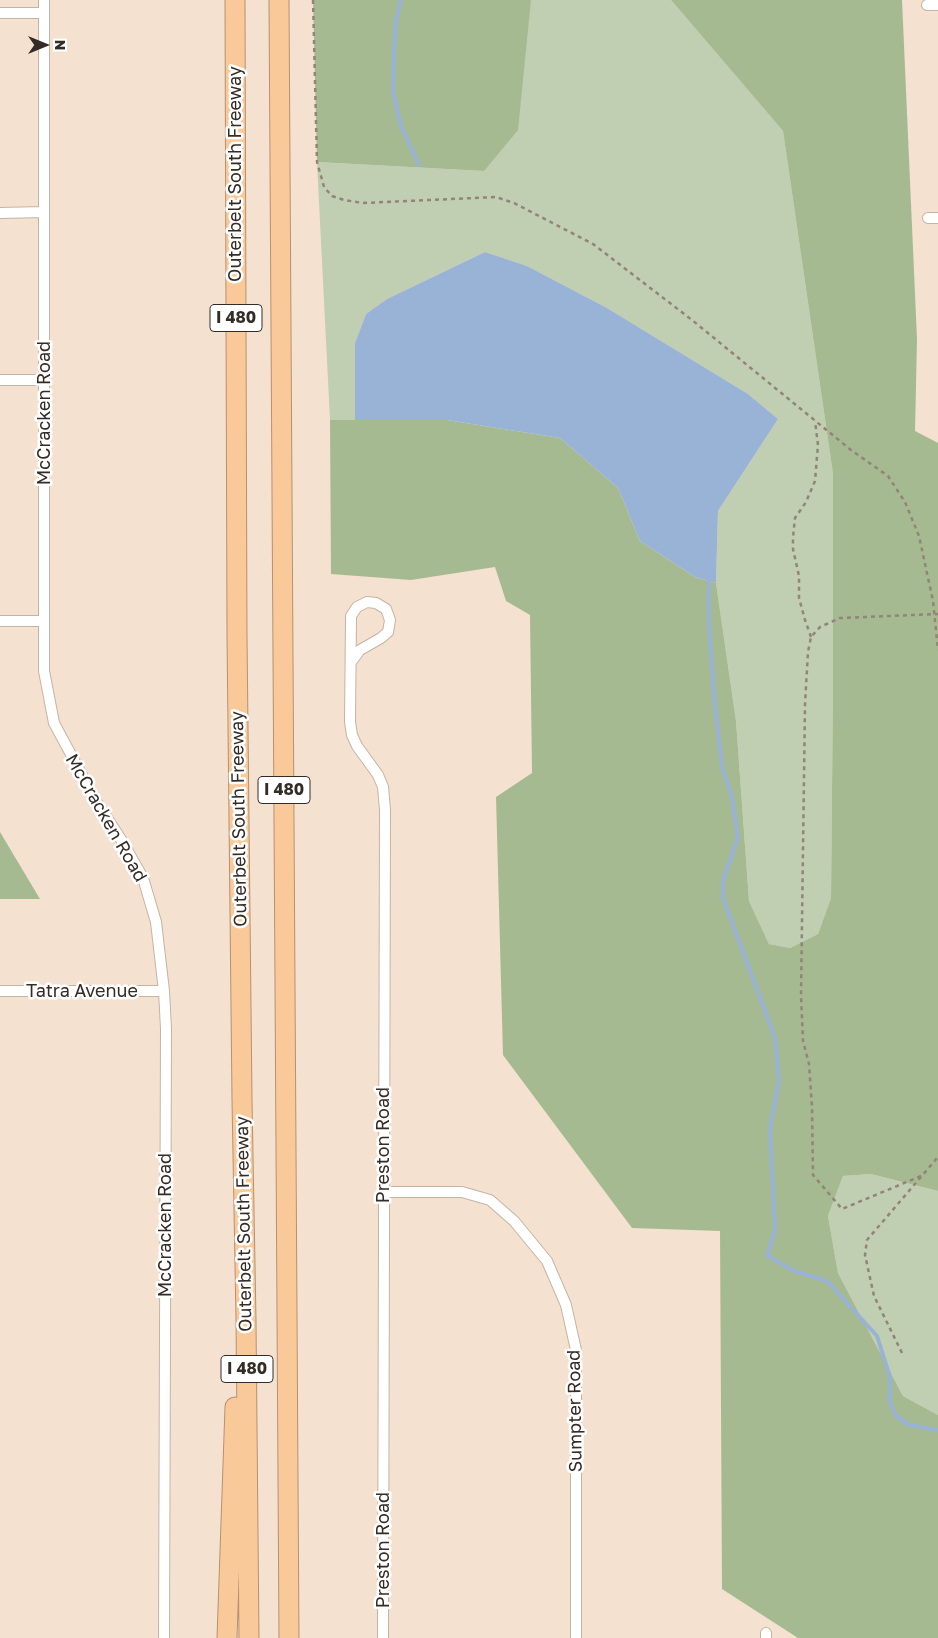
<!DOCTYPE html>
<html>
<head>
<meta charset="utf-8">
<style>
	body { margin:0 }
	#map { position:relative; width:938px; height:1638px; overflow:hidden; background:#f5e1d0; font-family:"Golos Text",sans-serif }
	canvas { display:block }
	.north { position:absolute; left:20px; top:20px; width:50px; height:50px; -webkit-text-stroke:4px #fff; paint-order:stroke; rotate:90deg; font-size:14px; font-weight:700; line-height:20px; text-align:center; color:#342c26 }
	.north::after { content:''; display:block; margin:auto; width:18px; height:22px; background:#342c26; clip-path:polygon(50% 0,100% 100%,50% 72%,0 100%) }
</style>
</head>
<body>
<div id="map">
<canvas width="938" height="1638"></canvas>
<div class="north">N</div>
</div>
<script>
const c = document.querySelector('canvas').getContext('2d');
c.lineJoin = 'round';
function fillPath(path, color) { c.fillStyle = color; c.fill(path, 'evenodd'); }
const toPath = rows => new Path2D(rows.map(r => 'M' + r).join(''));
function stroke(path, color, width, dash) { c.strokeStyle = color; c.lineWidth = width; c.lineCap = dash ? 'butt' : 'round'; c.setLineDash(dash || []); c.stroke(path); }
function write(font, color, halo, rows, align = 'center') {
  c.font = font + ' "Golos Text",sans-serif'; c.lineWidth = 5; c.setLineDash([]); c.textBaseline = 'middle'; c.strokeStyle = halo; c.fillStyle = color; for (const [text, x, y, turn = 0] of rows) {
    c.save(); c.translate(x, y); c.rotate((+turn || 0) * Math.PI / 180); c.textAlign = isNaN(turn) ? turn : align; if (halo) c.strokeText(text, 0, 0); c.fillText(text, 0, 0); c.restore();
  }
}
const green = toPath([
	[531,0,671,0,783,131,833,474,833,681,831,898,818,934,790,948,769,944,749,901,736,721,716,583,718,511,778,419,748,394,607,308,527,266,485,252,387,299,366,314,355,343,355,420,330,420,317,162,484,171],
	[871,1174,938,1191,938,1415,903,1396,838,1273,828,1216,843,1176]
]);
const forest = toPath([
	[313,0,531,0,518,130,484,171,317,162],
	[671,0,902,0,917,339,915,431,938,443,938,1191,871,1174,843,1176,828,1216,838,1273,903,1396,938,1415,938,1638,798,1638,722,1589,720,1231,632,1228,503,1055,496,797,532,773,530,615,506,601,495,567,411,580,331,574,330,420,447,420,560,438,618,488,640,541,695,577,716,583,736,721,749,901,769,944,790,948,818,934,831,898,833,681,833,474,783,131],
	[0,832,40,899,0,899]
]);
const water = toPath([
	[485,252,527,266,607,308,748,394,778,419,718,511,716,583,695,577,640,541,618,488,560,438,447,420,355,420,355,343,366,314,387,299]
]);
const stream = toPath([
	[401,0,396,20,394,50,393,91,401,126,419,165],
	[709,578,709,626,715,706,722,766,732,798,738,837,723,881,723,898,775,1038,779,1080,770,1129,775,1231,767,1255,794,1271,827,1281,877,1336,890,1377,890,1403,896,1416,909,1425,938,1430]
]);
const path = toPath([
	[313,0,317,162,324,187,332,196,344,200,363,203,496,197,514,203,593,244,692,320,851,450,888,476,905,502,919,536,933,601,938,650],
	[811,637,805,620,799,598,799,576,793,549,793,537,795,518,806,502,815,481,818,445,815,421],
	[921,1176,842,1209,813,1175,812,1107,809,1064,803,1041,801,995,805,704,808,652,811,637,820,627,840,618,938,614],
	[902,1353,874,1296,865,1255,867,1240,938,1157]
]);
const street = toPath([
	[44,0,44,671,54,723,96,801,122,841,143,878,156,922,164,991,166,1029,164,1638],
	[927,5,938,5],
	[0,13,44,13],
	[0,213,44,212],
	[928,218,938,218],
	[0,380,44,380],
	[0,621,44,621],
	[351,662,360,650,381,638,388,632,390,620,386,609,376,603,367,602,357,607,351,616,350,722,352,735,357,746,378,775,383,787,385,810,383,1638],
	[0,991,164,991],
	[383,1192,462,1192,490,1200,514,1221,547,1261,566,1305,576,1350,576,1638],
	[766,1638,766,1633]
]);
const highway = toPath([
	[235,0,237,635,242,1100,246,1320,249,1638],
	[279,0,289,1638],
	[227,1638,235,1407]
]);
const shields = [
	[236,318,52],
	[284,790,52],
	[247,1369,52]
];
const shieldNames = [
	["I 480",236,318],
	["I 480",284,790],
	["I 480",247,1369]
];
const streetNames = [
	["Outerbelt South Freeway",235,174,-90],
	["McCracken Road",44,413,-90],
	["McCracken Road",106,818,60],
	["Outerbelt South Freeway",239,819,-91],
	["Tatra Avenue",82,991],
	["Preston Road",383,1145,-90],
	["Outerbelt South Freeway",244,1224,-91],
	["McCracken Road",165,1225,-90],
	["Sumpter Road",575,1411,-91],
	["Preston Road",383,1550,-90]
];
fillPath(green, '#c0ceb2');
fillPath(forest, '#a6ba92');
fillPath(water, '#98b3d6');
stroke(stream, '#98b3d6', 4);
stroke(street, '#c6b4a3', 12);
stroke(highway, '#b59271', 21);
stroke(path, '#928479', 2.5, [4, 4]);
stroke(street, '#fff', 10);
stroke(highway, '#fac99a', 19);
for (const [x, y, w] of shields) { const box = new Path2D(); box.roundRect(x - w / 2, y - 13.5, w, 27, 4); c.fillStyle = '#fff'; c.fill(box); stroke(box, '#342c26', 1); }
write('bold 16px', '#342c26', null, shieldNames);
write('18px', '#342c26', '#fff', streetNames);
</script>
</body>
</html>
